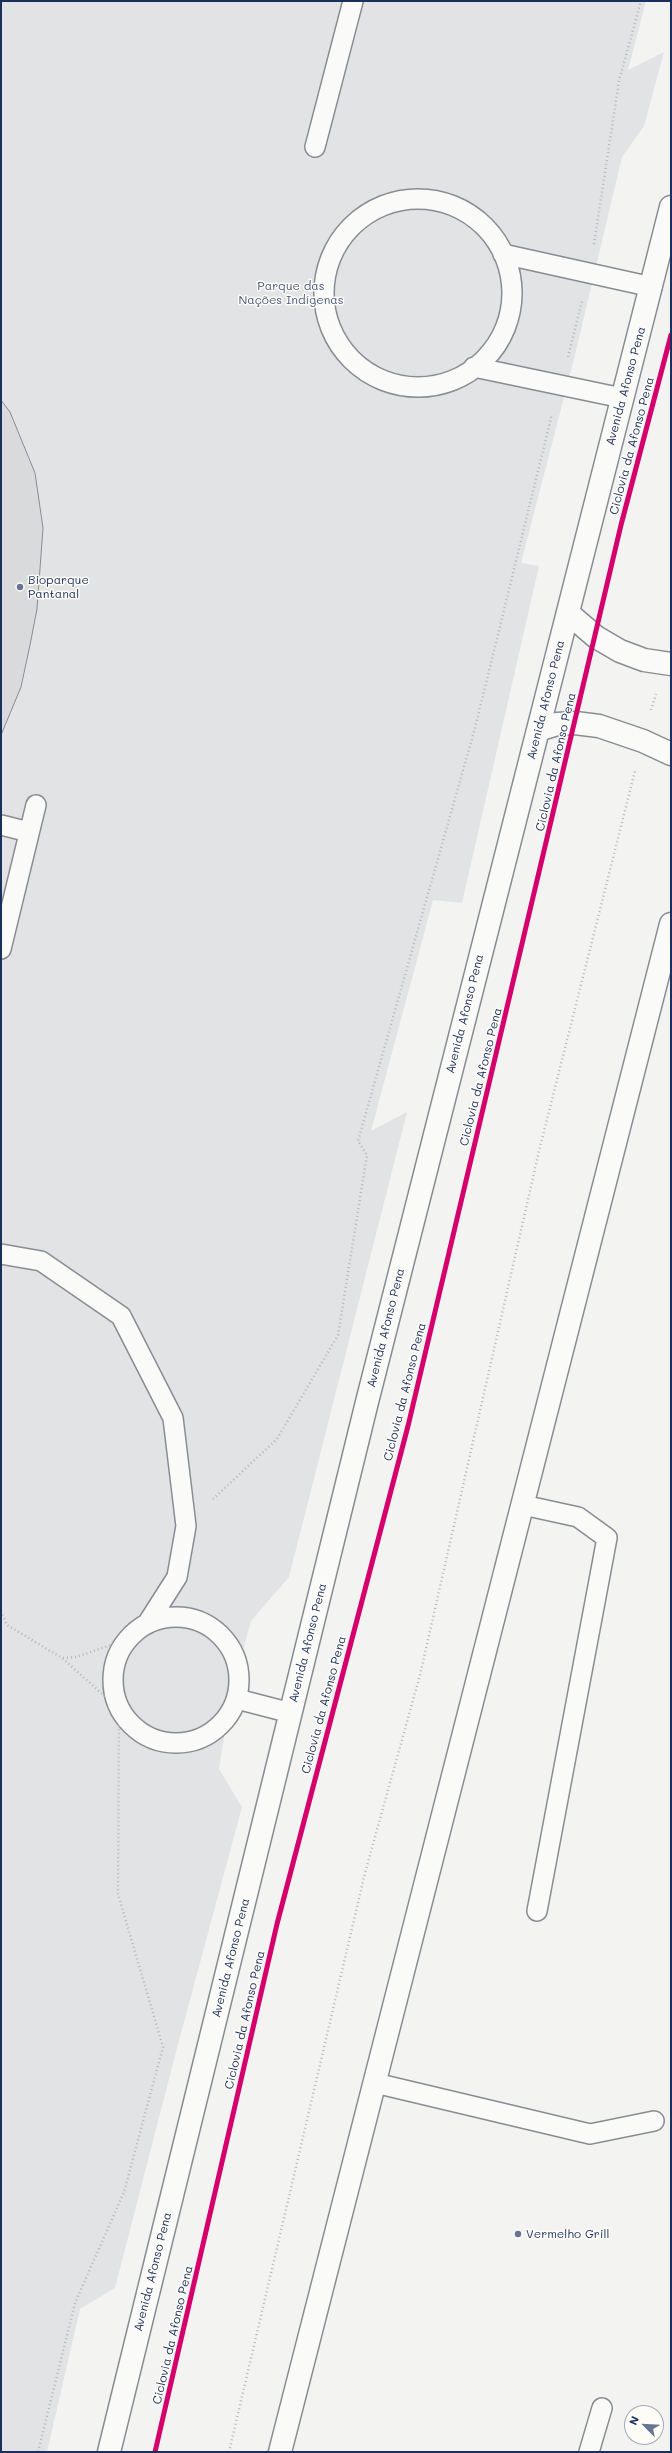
<!DOCTYPE html>
<html>
<head>
<meta charset="utf-8">
<style>
	body { margin:0 }
	#map { position:relative; width:672px; height:2453px; overflow:hidden; background:#f3f3f2; font-family:Mali,sans-serif }
	canvas { display:block }
	.frame { position:absolute; inset:0; border:2px solid #1b2f5e; pointer-events:none }
	.north { position:absolute; left:624px; top:2405px; width:40px; height:40px; box-sizing:border-box; background:#fdfcf7; border:1px solid #a3aaba; border-radius:50%; rotate:294deg; font-size:11px; font-weight:700; line-height:16px; text-align:center; color:#1b2f5e }
	.north::after { content:''; display:block; margin:auto; width:14px; height:18px; background:#677492; clip-path:polygon(50% 0,100% 100%,50% 72%,0 100%) }
</style>
</head>
<body>
<div id="map">
<canvas width="672" height="2453"></canvas>
<div class="frame"></div>
<div class="north">N</div>
</div>
<script>
const c = document.querySelector('canvas').getContext('2d');
c.lineJoin = 'round';
function fillPath(path, color) { c.fillStyle = color; c.fill(path, 'evenodd'); }
const toPath = rows => new Path2D(rows.map(r => 'M' + r).join(''));
function stroke(path, color, width, dash) { c.strokeStyle = color; c.lineWidth = width; c.lineCap = dash ? 'butt' : 'round'; c.setLineDash(dash || []); c.stroke(path); }
function write(font, color, halo, rows, align = 'center') {
  c.font = font + ' Mali,sans-serif'; c.lineWidth = 3; c.setLineDash([]); c.textBaseline = 'middle'; c.strokeStyle = halo; c.fillStyle = color; for (const [text, x, y, turn = 0] of rows) {
    c.save(); c.translate(x, y); c.rotate((+turn || 0) * Math.PI / 180); c.textAlign = isNaN(turn) ? turn : align; if (halo) c.strokeText(text, 0, 0); c.fillText(text, 0, 0); c.restore();
  }
}
const green = toPath([
	[1,1,646,1,628,70,664,52,644,126,622,157,574,359,521,563,539,566,462,903,433,900,371,1131,407,1112,289,1577,251,1621,231,1694,219,1769,242,1807,177,2048,115,2288,80,2309,47,2452,1,2452]
]);
const building = toPath([
	[1,400,10,412,35,473,43,528,37,609,30,645,21,687,1,735,1,400]
]);
const path = toPath([
	[594,244,619,81,641,1],
	[568,357,582,301],
	[651,710,656,694],
	[213,1499,277,1439,338,1335,367,1155,358,1141,475,728,552,414],
	[1,1611,7,1625,62,1658,119,1709,118,1894,163,2047,124,2192,75,2303,38,2452],
	[63,1658,76,1657,123,1641],
	[229,2452,365,1873,420,1675,539,1151,635,771]
]);
const lane = toPath([
	[315,147,353,1],
	'324 293a94 94 0 1 1 188 0a94 94 0 1 1-188 0Z',
	[503,254,652,287],
	[474,367,622,398],
	[1,825,29,832],
	[1,949,36,805],
	[1,1254,41,1261,121,1316,173,1418,186,1526,177,1577,147,1624],
	[523,1505,578,1517,607,1538,537,1911],
	'113 1680a63 63 0 1 1 126 0a63 63 0 1 1-126 0Z',
	[237,1699,291,1713],
	[375,2083,590,2134,654,2121],
	[589,2452,602,2408]
]);
const secondary = toPath([
	[568,613,596,637,620,651,644,660,671,664],
	[538,730,557,724,575,723,599,726,643,741,671,754],
	[109,2452,367,1402,671,207],
	[280,2452,671,924]
]);
const cycleway = toPath([
	[155,2452,277,1924,408,1426,621,525,671,335]
]);
const markers = [
	[20,587,4,"#677492"],
	[518,2234,4,"#677492"]
];
const parkNames = [
	["Parque das",291,286],
	["Nações Indígenas",291,300]
];
const streetNames = [
	["Avenida Afonso Pena",626,386,-75],
	["Ciclovia da Afonso Pena",632,446,-75],
	["Avenida Afonso Pena",546,700,-76],
	["Ciclovia da Afonso Pena",556,762,-77],
	["Avenida Afonso Pena",465,1014,-76],
	["Ciclovia da Afonso Pena",481,1077,-76],
	["Avenida Afonso Pena",386,1328,-76],
	["Ciclovia da Afonso Pena",405,1392,-76],
	["Avenida Afonso Pena",308,1643,-76],
	["Ciclovia da Afonso Pena",324,1705,-75],
	["Avenida Afonso Pena",231,1958,-76],
	["Ciclovia da Afonso Pena",245,2020,-77],
	["Avenida Afonso Pena",153,2272,-76],
	["Ciclovia da Afonso Pena",173,2335,-77]
];
const poiNames = [
	["Bioparque",28,580],
	["Pantanal",28,594],
	["Vermelho Grill",526,2234]
];
fillPath(green, '#e2e3e5');
fillPath(building, '#d9dadb');
stroke(building, '#888c94', 1);
stroke(lane, '#888c94', 22);
stroke(secondary, '#888c94', 25);
stroke(path, '#b5b8bc', 2.5, [1, 3]);
stroke(lane, '#fafaf8', 19);
stroke(secondary, '#fafaf8', 22);
stroke(cycleway, '#d6006c', 5);
for (const [x, y, r, color] of markers) { const dot = new Path2D(); dot.arc(x, y, r, 0, 2 * Math.PI); c.fillStyle = color; c.fill(dot); stroke(dot, '#fdfcf7', 1.5); }
write('12px', '#49597d', '#fdfcf7', parkNames);
write('12px', '#1b2f5e', '#fdfcf7', streetNames);
write('12px', '#1b2f5e', '#fdfcf7', poiNames, 'left');
</script>
</body>
</html>
